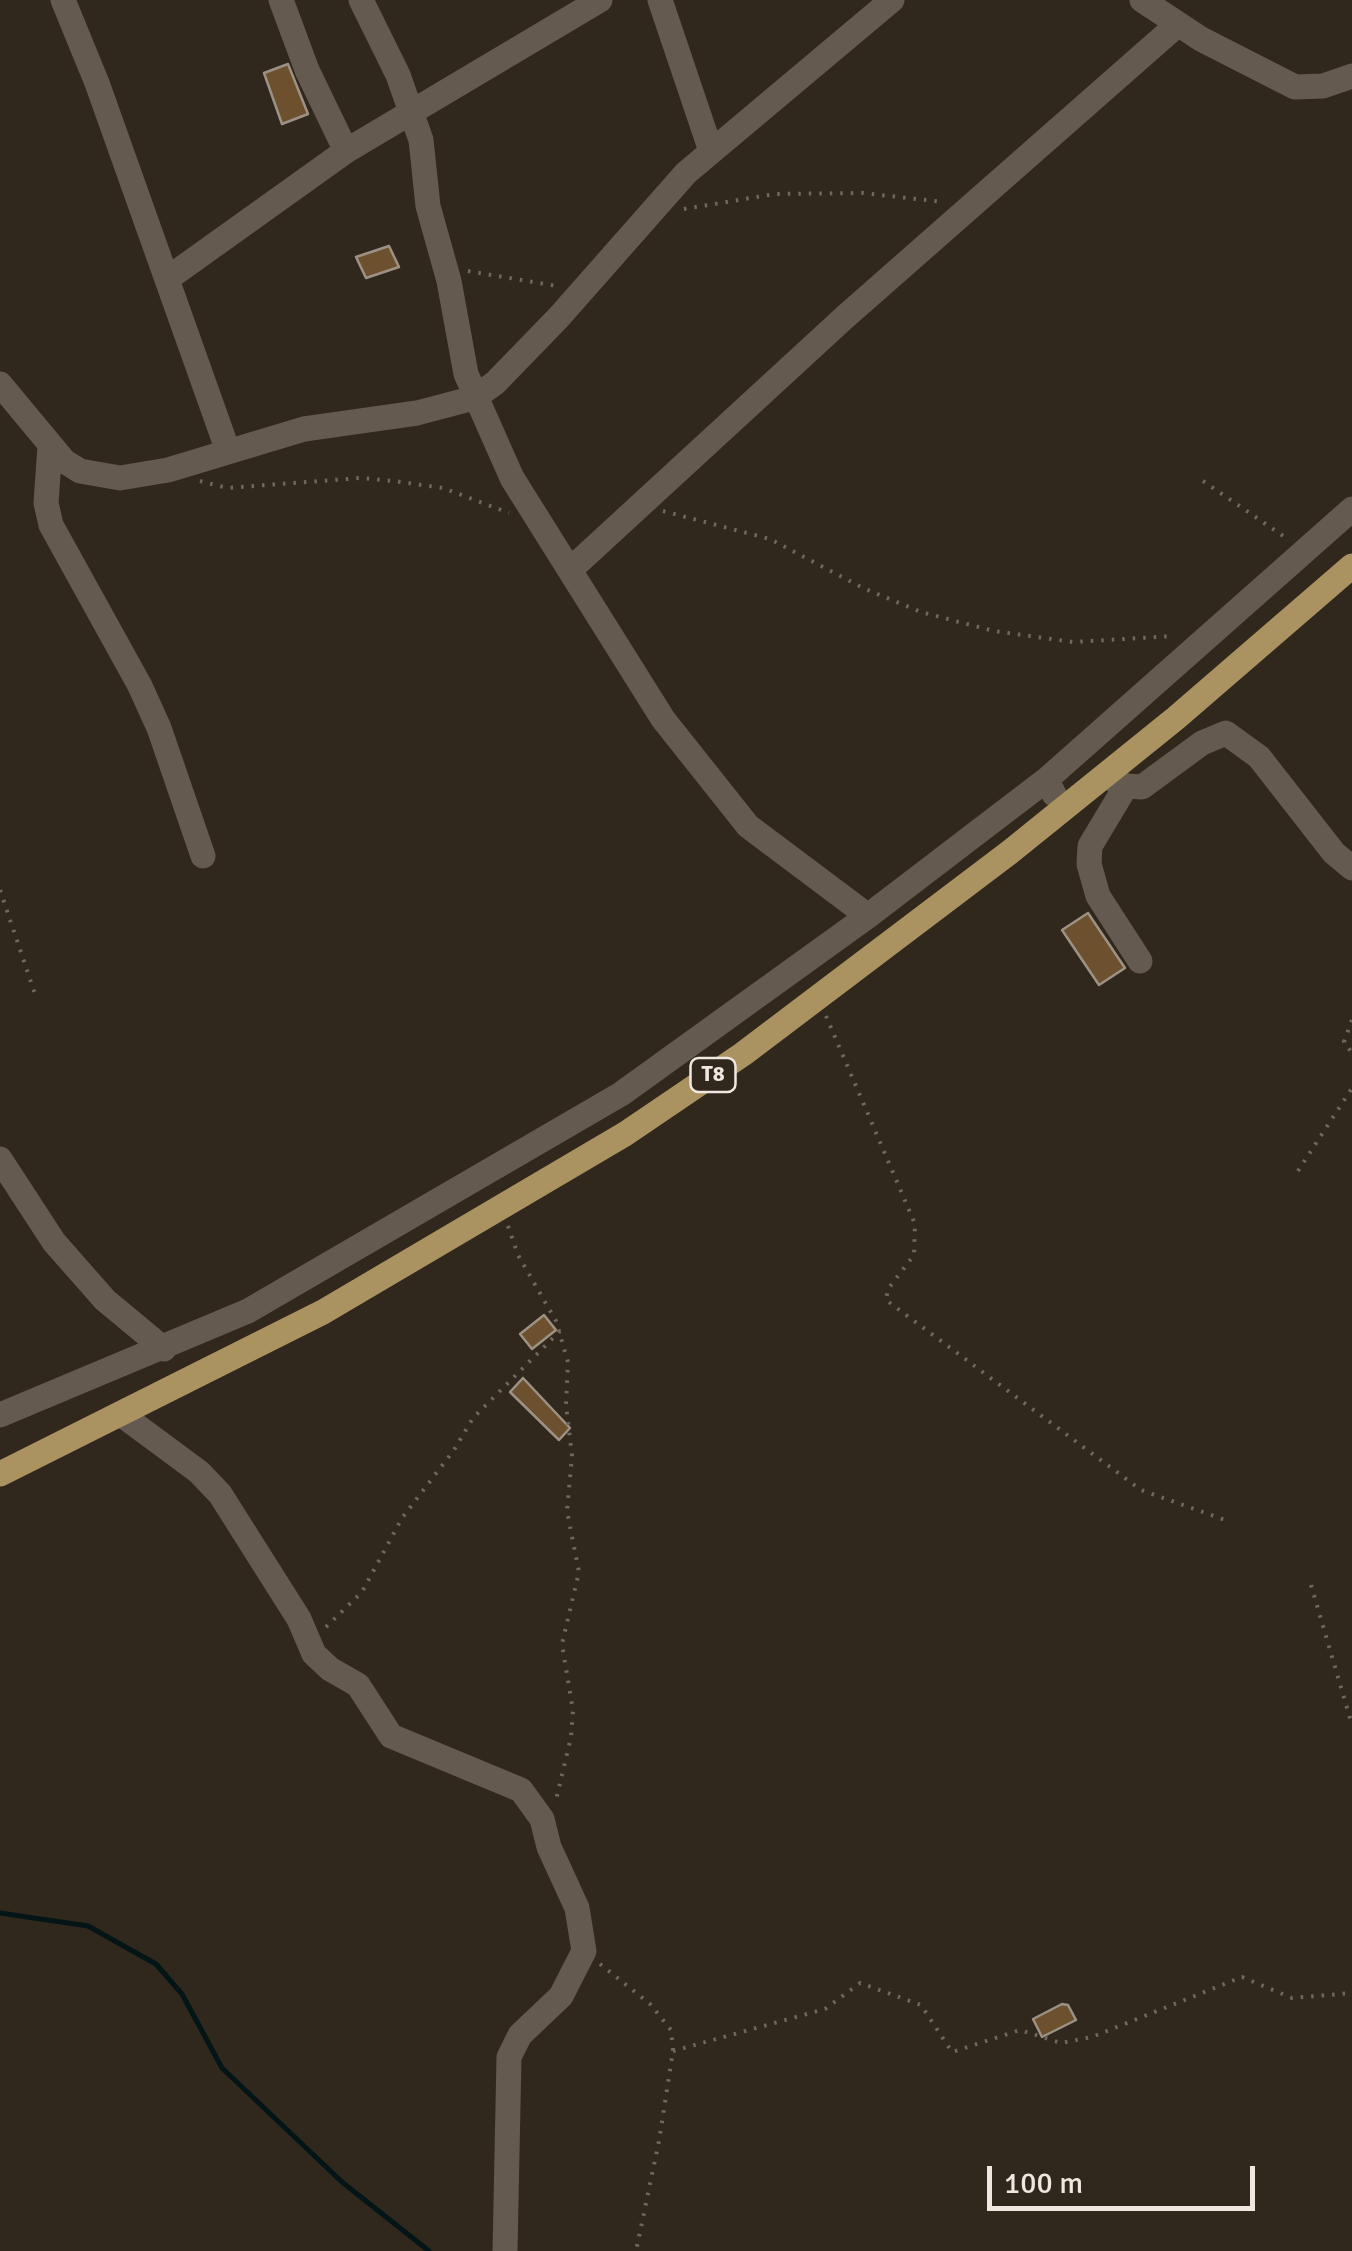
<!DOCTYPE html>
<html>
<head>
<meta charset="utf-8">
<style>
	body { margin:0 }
	#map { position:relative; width:1352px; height:2251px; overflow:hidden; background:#30271d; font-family:Signika,sans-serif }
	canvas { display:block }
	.scale { position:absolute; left:987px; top:2166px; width:268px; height:45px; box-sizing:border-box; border:5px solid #eee8e1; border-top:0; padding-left:12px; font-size:30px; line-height:35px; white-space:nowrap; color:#eee8e1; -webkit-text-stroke:8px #30271d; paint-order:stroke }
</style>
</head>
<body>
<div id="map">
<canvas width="1352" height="2251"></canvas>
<div class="scale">100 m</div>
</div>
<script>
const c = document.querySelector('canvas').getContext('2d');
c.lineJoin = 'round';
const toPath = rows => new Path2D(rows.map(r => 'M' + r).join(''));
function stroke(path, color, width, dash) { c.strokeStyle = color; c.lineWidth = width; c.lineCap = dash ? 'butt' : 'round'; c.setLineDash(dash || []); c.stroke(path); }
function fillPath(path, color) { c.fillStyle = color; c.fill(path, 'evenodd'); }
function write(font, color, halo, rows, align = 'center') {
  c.font = font + ' Signika,sans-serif'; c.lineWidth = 10; c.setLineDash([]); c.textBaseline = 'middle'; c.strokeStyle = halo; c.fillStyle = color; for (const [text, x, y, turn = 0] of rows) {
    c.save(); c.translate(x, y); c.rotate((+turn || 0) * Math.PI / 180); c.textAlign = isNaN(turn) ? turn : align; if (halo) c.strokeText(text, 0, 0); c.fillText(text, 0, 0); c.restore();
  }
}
const stream = toPath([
	[0,1913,88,1926,156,1964,182,1994,222,2068,342,2182,429,2251]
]);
const building = toPath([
	[288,64,308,114,282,124,264,73,288,64],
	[389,246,399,267,366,278,356,257,389,246],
	[1088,913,1125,968,1099,985,1062,930,1088,913],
	[544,1315,556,1330,532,1349,520,1334,544,1315],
	[523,1378,570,1428,559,1440,510,1392,523,1378],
	[1062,2004,1068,2005,1076,2020,1042,2037,1033,2019,1062,2004]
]);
const path = toPath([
	[684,209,775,194,863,193,943,202],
	[468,271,557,286],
	[200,481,227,488,360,478,394,481,443,488,509,513],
	[1203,481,1289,540],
	[663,511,770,539,863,588,921,612,994,631,1073,642,1174,636],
	[0,890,35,994],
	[826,1016,915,1224,914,1255,888,1289,886,1300,1141,1490,1228,1521],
	[1352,1020,1344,1042,1352,1053],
	[1298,1171,1352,1088],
	[508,1226,518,1255,556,1321,568,1362,566,1405,572,1456,567,1511,579,1572,562,1644,573,1711,571,1737,556,1800],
	[1311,1585,1352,1725],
	[326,1627,362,1592,402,1518,454,1450,473,1418,560,1331],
	[600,1964,650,2004,671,2030,673,2051,659,2141,636,2251],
	[673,2051,825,2009,860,1983,921,2005,952,2052,1020,2030,1061,2043,1092,2037,1242,1977,1292,1998,1352,1993]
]);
const minor = toPath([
	[63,0,97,83,228,451],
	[281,0,307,70,346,151],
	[361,0,398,75,421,140,428,206,449,281,466,374,512,478,663,719,748,826,868,916],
	[660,0,711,151],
	[1142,0,1201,39,1295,87,1323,86,1352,76],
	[167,279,346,151,600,0],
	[0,384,64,461,80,471,120,478,168,470,304,429,417,413,474,398,495,383,559,317,686,173,892,0],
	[50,446,46,503,51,525,140,686,159,728,203,856],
	[570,570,845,317,1177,25],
	[1106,776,1126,786,1142,787,1202,743,1226,733,1259,757,1334,853,1352,868],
	[1126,786,1090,846,1089,864,1098,896,1140,961],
	[1054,794,1046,780,1352,509],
	[0,1159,54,1242,105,1300,164,1349],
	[0,1415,248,1311,621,1094,868,916,1046,780],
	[122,1415,199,1472,220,1494,299,1619,314,1654,330,1669,358,1685,391,1736,521,1790,542,1819,549,1847,577,1908,584,1951,561,1996,520,2035,509,2057,505,2251]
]);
const major = toPath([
	[0,1474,323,1312,625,1134,743,1054,1010,852,1176,718,1352,566]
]);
const shields = [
	[713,1075,45]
];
const shieldNames = [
	["T8",713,1075]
];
stroke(stream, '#031516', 5);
fillPath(building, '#6d512f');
stroke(building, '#9c9185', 2.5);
stroke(path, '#70685f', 4, [2.5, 8]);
stroke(minor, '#645a4f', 25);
stroke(major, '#aa9360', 25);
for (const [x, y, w] of shields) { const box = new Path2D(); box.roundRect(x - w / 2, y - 17, w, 34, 8); c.fillStyle = '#30271d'; c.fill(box); stroke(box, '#eee8e1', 2.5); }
write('bold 22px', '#eee8e1', null, shieldNames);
</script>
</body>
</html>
